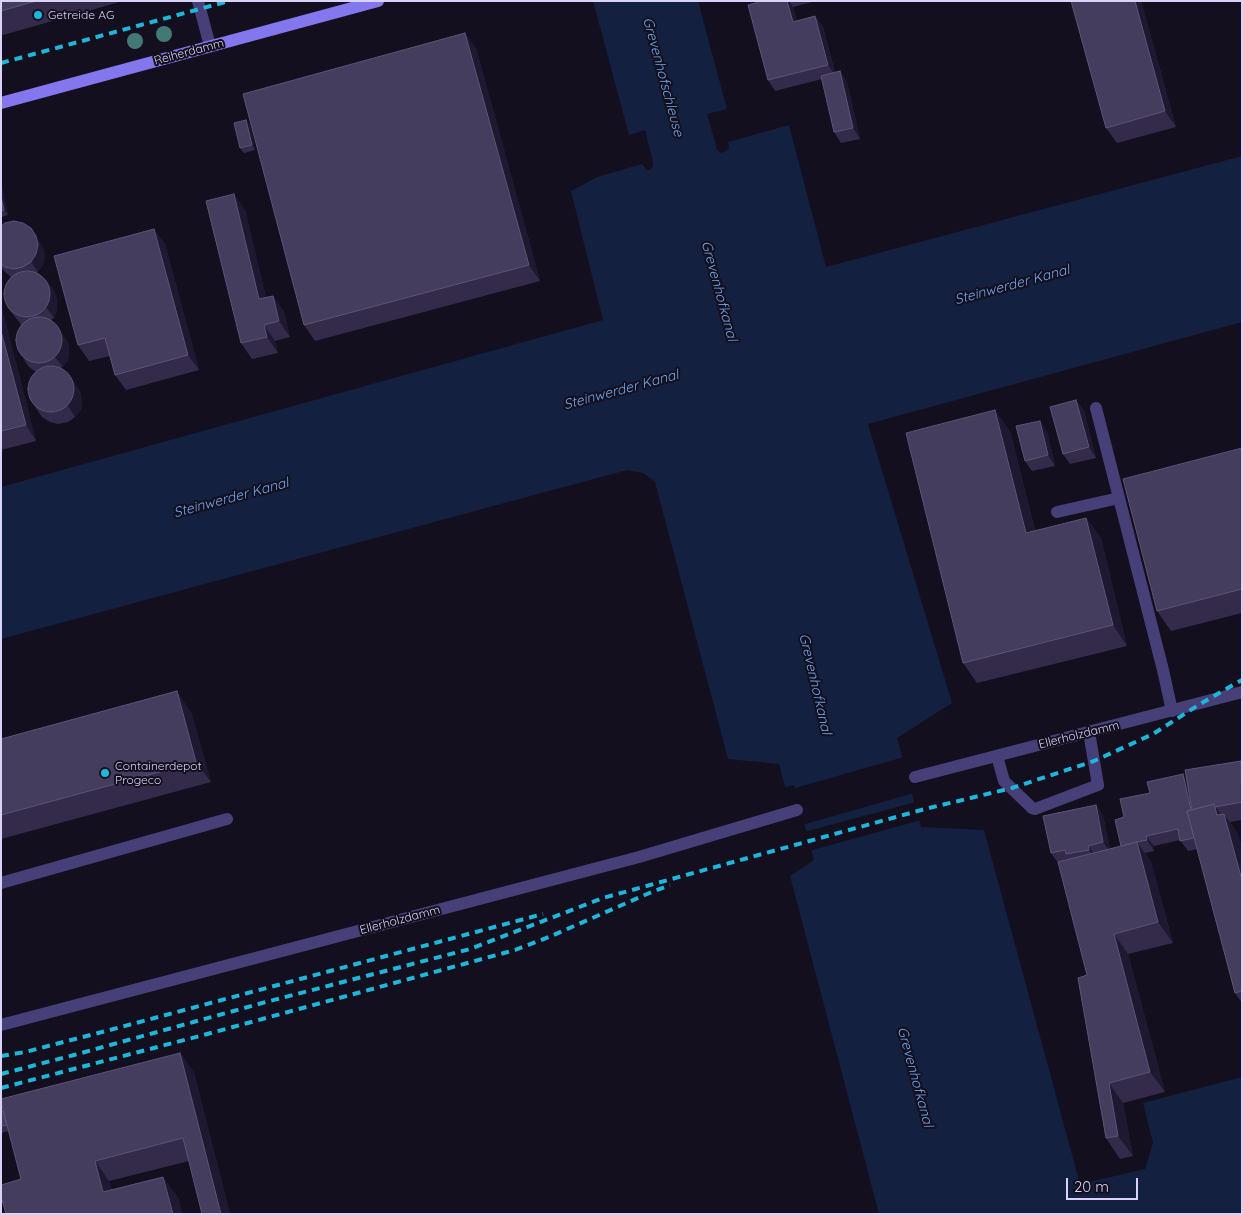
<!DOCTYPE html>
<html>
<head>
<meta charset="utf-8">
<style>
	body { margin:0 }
	#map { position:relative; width:1243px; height:1215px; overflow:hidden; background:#130f1e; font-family:Quicksand,sans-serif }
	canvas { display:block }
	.frame { position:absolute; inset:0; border:2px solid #dad3f9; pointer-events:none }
	.scale { position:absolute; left:1066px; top:1178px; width:72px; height:22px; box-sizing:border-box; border:2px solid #dad3f9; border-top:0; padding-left:6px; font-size:15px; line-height:18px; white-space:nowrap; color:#dad3f9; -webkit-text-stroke:4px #130f1e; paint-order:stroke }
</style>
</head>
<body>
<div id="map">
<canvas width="1243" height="1215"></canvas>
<div class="frame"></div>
<div class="scale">20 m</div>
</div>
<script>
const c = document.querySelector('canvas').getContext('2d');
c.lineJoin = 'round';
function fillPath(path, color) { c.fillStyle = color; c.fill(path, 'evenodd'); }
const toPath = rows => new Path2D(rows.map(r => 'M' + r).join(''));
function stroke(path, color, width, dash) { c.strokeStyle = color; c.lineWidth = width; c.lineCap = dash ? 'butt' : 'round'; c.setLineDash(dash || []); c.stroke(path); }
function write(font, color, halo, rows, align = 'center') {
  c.font = font + ' Quicksand,sans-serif'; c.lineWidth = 4; c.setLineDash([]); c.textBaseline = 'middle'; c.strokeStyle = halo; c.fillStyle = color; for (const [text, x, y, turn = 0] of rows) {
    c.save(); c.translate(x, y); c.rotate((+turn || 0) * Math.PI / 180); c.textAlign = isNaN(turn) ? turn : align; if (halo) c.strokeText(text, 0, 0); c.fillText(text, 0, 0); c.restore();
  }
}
const water = toPath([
	[593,1,698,1,727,109,707,114,716,145,716,149,721,153,726,151,729,148,728,142,789,125,826,267,1242,156,1242,322,868,424,952,703,897,738,921,827,984,830,1080,1184,1145,1169,1153,1143,1143,1103,1242,1077,1242,1214,879,1214,790,876,814,860,794,785,785,787,779,764,728,759,655,482,643,473,627,470,1,639,1,487,603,320,571,191,597,177,642,164,647,170,650,170,653,166,653,162,645,130,629,135]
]);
const pier = toPath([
	[904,757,914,793,802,825,792,789],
	[916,802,921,820,809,851,804,832]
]);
const lane = toPath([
	[198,1,210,46],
	[1096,408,1163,670,1172,711],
	[1057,512,1119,498],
	[997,756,1004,781,1032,808,1035,809,1098,785,1089,732],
	[1,883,227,819]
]);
const street = toPath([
	[915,777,1242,692],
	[1,1025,639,857,797,810]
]);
const secondary = toPath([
	[1,103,378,1]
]);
const rail = toPath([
	[1,63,229,1],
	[1,1056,25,1052,106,1031,543,914],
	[1,1074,74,1055,266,1002,470,949,603,898,925,809,1012,788,1094,761,1153,734,1200,704,1242,680],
	[1,1088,211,1033,515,950,549,937,647,894,670,885]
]);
const trees = [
	[164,34],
	[135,41]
];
const wall = toPath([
	[1,1,123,1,3,35,1,32],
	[756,1,816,1,793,7,797,21,815,16,823,27,835,73,840,71,847,82,860,139,841,143,834,132,822,79,775,91,768,80],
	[1071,1,1141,1,1176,127,1117,143,1106,128],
	[476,48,540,281,315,341,304,325],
	[246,120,250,125,255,150,244,153,240,148],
	[1,184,8,215,1,217],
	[245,210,266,298,273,296,284,312,290,337,275,341,278,353,252,359,241,343],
	[1,226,43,247,45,256,43,265,37,273,47,281,54,291,57,300,57,309,54,318,51,320,68,342,69,351,68,360,61,368,80,391,82,400,81,409,75,417,68,422,58,424,50,422,42,417,29,398,36,372,29,367,17,349,21,324,15,317,7,307,11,277,5,272,1,267],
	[165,244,199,370,126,390,115,375,110,356,89,361,78,345],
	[1,305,36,441,1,450],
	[1076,400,1084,411,1096,458,1070,464,1063,454],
	[1010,431,1035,531,1086,518,1101,538,1127,646,977,683,963,663],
	[1047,431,1055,466,1032,471,1025,461],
	[1242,448,1242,613,1171,631,1157,611],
	[191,712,211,782,1,839,1,739],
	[1241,761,1242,820,1230,822,1238,834,1242,848,1242,1003,1235,993,1197,849,1188,851,1180,840,1154,846,1154,851,1145,853,1151,862,1173,943,1128,954,1165,1092,1123,1103,1133,1156,1120,1159,1106,1138,1087,975,1058,863,1051,853,1096,805,1103,816,1110,849,1121,846,1124,817,1150,793,1183,774,1186,779],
	[180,1053,194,1073,230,1214,202,1214,189,1161,109,1181,112,1190,178,1197,182,1214,21,1179,9,1131,1,1133,1,1112]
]);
const shadedWall = toPath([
	[787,1,789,1,793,7,800,33,793,22],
	[1135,1,1141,1,1176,127,1165,111],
	[815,16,823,27,835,75,828,65],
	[465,33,476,48,540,281,529,265],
	[840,71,847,82,860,139,853,128],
	[246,120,250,125,255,150,252,145],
	[1,184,8,215,4,210,1,197],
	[234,194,245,210,270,315,259,299],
	[31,228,43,247,45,256,43,265,38,272,31,262],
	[154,229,165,244,199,370,188,355],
	[47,281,54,291,57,300,57,309,54,318,46,307],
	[273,296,284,312,290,337,279,321],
	[1,305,36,441,26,425,1,331],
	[55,324,68,342,69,351,68,360,63,367,55,357],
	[264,325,275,341,278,353,267,337],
	[68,373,80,391,82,400,81,409,75,417,68,406],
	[1076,400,1084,411,1096,458,1089,447],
	[995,410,1010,431,1040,553,1026,533],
	[1040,421,1047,431,1055,466,1048,455],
	[1086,518,1101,538,1127,646,1113,625],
	[177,691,191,712,211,782,196,762],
	[1183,774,1190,785,1198,837],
	[1214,804,1226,822,1224,814,1238,834,1242,848,1242,880,1217,815],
	[1096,805,1103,816,1111,853,1103,842],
	[1146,836,1154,846,1154,851,1147,840],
	[1137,842,1151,862,1173,943,1158,922],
	[1088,846,1096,856,1097,860,1089,850],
	[1114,934,1128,954,1165,1092,1150,1072],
	[180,1053,194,1073,230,1214,221,1214],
	[1109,1083,1123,1103,1133,1156,1118,1136],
	[95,1161,109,1181,118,1213,103,1192],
	[163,1177,178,1197,182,1214,173,1214]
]);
const building = toPath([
	[1,1,36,1,1,11,1,1],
	[756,1,787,1,793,22,815,16,828,65,768,80,748,5,756,3,756,1],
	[1071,1,1135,1,1165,111,1106,128,1071,1],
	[465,33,529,265,304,325,243,94,465,33],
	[840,71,853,128,834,132,821,76,840,71],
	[246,120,252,145,240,148,234,123,246,120],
	[234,194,259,299,273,296,279,321,264,325,267,337,241,343,206,201,234,194],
	[1,197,4,210,1,211,1,197],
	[14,221,23,223,31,228,36,236,38,245,36,254,31,262,23,267,14,269,5,267,1,264,1,226,5,223,14,221],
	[154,229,188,355,115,375,105,338,78,345,54,256,154,229],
	'4 294a23 23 0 1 1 46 0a23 23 0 1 1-46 0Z',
	'16 340a23 23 0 1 1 46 0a23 23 0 1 1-46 0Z',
	[1,331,26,425,1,431,1,331],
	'28 389a23 23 0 1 1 46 0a23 23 0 1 1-46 0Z',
	[1076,400,1089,447,1063,454,1050,407,1076,400],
	[995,410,1026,533,1086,518,1113,625,963,663,906,433,995,410],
	[1040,421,1048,455,1025,461,1016,426,1040,421],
	[1242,448,1242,589,1157,611,1123,479,1242,448],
	[177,691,196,762,1,815,1,739,177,691],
	[1241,761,1242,802,1215,807,1214,804,1192,810,1185,770,1241,761],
	[1183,774,1191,810,1187,811,1194,838,1180,841,1178,829,1146,836,1147,840,1137,842,1121,846,1115,820,1124,817,1120,799,1150,793,1147,782,1183,774],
	[1214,804,1217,815,1224,814,1242,880,1242,991,1235,993,1187,811,1214,804],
	[1096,805,1103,842,1088,846,1089,850,1066,854,1065,850,1051,853,1043,816,1096,805],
	[1137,842,1158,922,1114,934,1150,1072,1109,1083,1118,1136,1106,1138,1078,978,1087,975,1058,862,1137,842],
	[180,1053,221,1214,202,1214,183,1138,95,1161,103,1192,163,1177,173,1214,6,1214,1,1196,1,1185,21,1179,1,1102,1,1099,180,1053],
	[3,1111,7,1125,1,1126,1,1112,3,1111]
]);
const markers = [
	[38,15,5,"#1db7db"],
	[105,773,5,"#1db7db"]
];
const poiNames = [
	["Getreide AG",48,15],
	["Containerdepot",115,766],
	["Progeco",115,780]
];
const streetNames = [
	["Reiherdamm",189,52,-15],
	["Ellerholzdamm",1079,735,-14],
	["Ellerholzdamm",400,920,-15]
];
const waterNames = [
	["Grevenhofschleuse",663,77,75],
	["Steinwerder Kanal",1012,285,-15],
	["Grevenhofkanal",719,291,75],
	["Steinwerder Kanal",621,390,-15],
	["Steinwerder Kanal",231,498,-15],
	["Grevenhofkanal",815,684,77],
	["Grevenhofkanal",915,1077,75]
];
fillPath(water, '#13203f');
fillPath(pier, '#130f1e');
stroke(lane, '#474078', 12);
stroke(street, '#474078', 12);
stroke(secondary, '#8476ed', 12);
stroke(rail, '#1db7db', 4, [8, 6]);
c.fillStyle = '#427977';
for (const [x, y] of trees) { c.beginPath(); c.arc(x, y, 8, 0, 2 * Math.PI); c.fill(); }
fillPath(wall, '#342b4a');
fillPath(shadedWall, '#1f1831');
fillPath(building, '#453d5d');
stroke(building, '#5d5475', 1);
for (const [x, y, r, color] of markers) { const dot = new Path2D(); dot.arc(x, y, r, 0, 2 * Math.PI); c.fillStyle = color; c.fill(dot); stroke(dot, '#130f1e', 2); }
write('12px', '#dad3f9', '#130f1e', poiNames, 'left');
write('12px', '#dad3f9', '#130f1e', streetNames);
write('italic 14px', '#6ea6ec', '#130f1e', waterNames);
</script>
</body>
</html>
